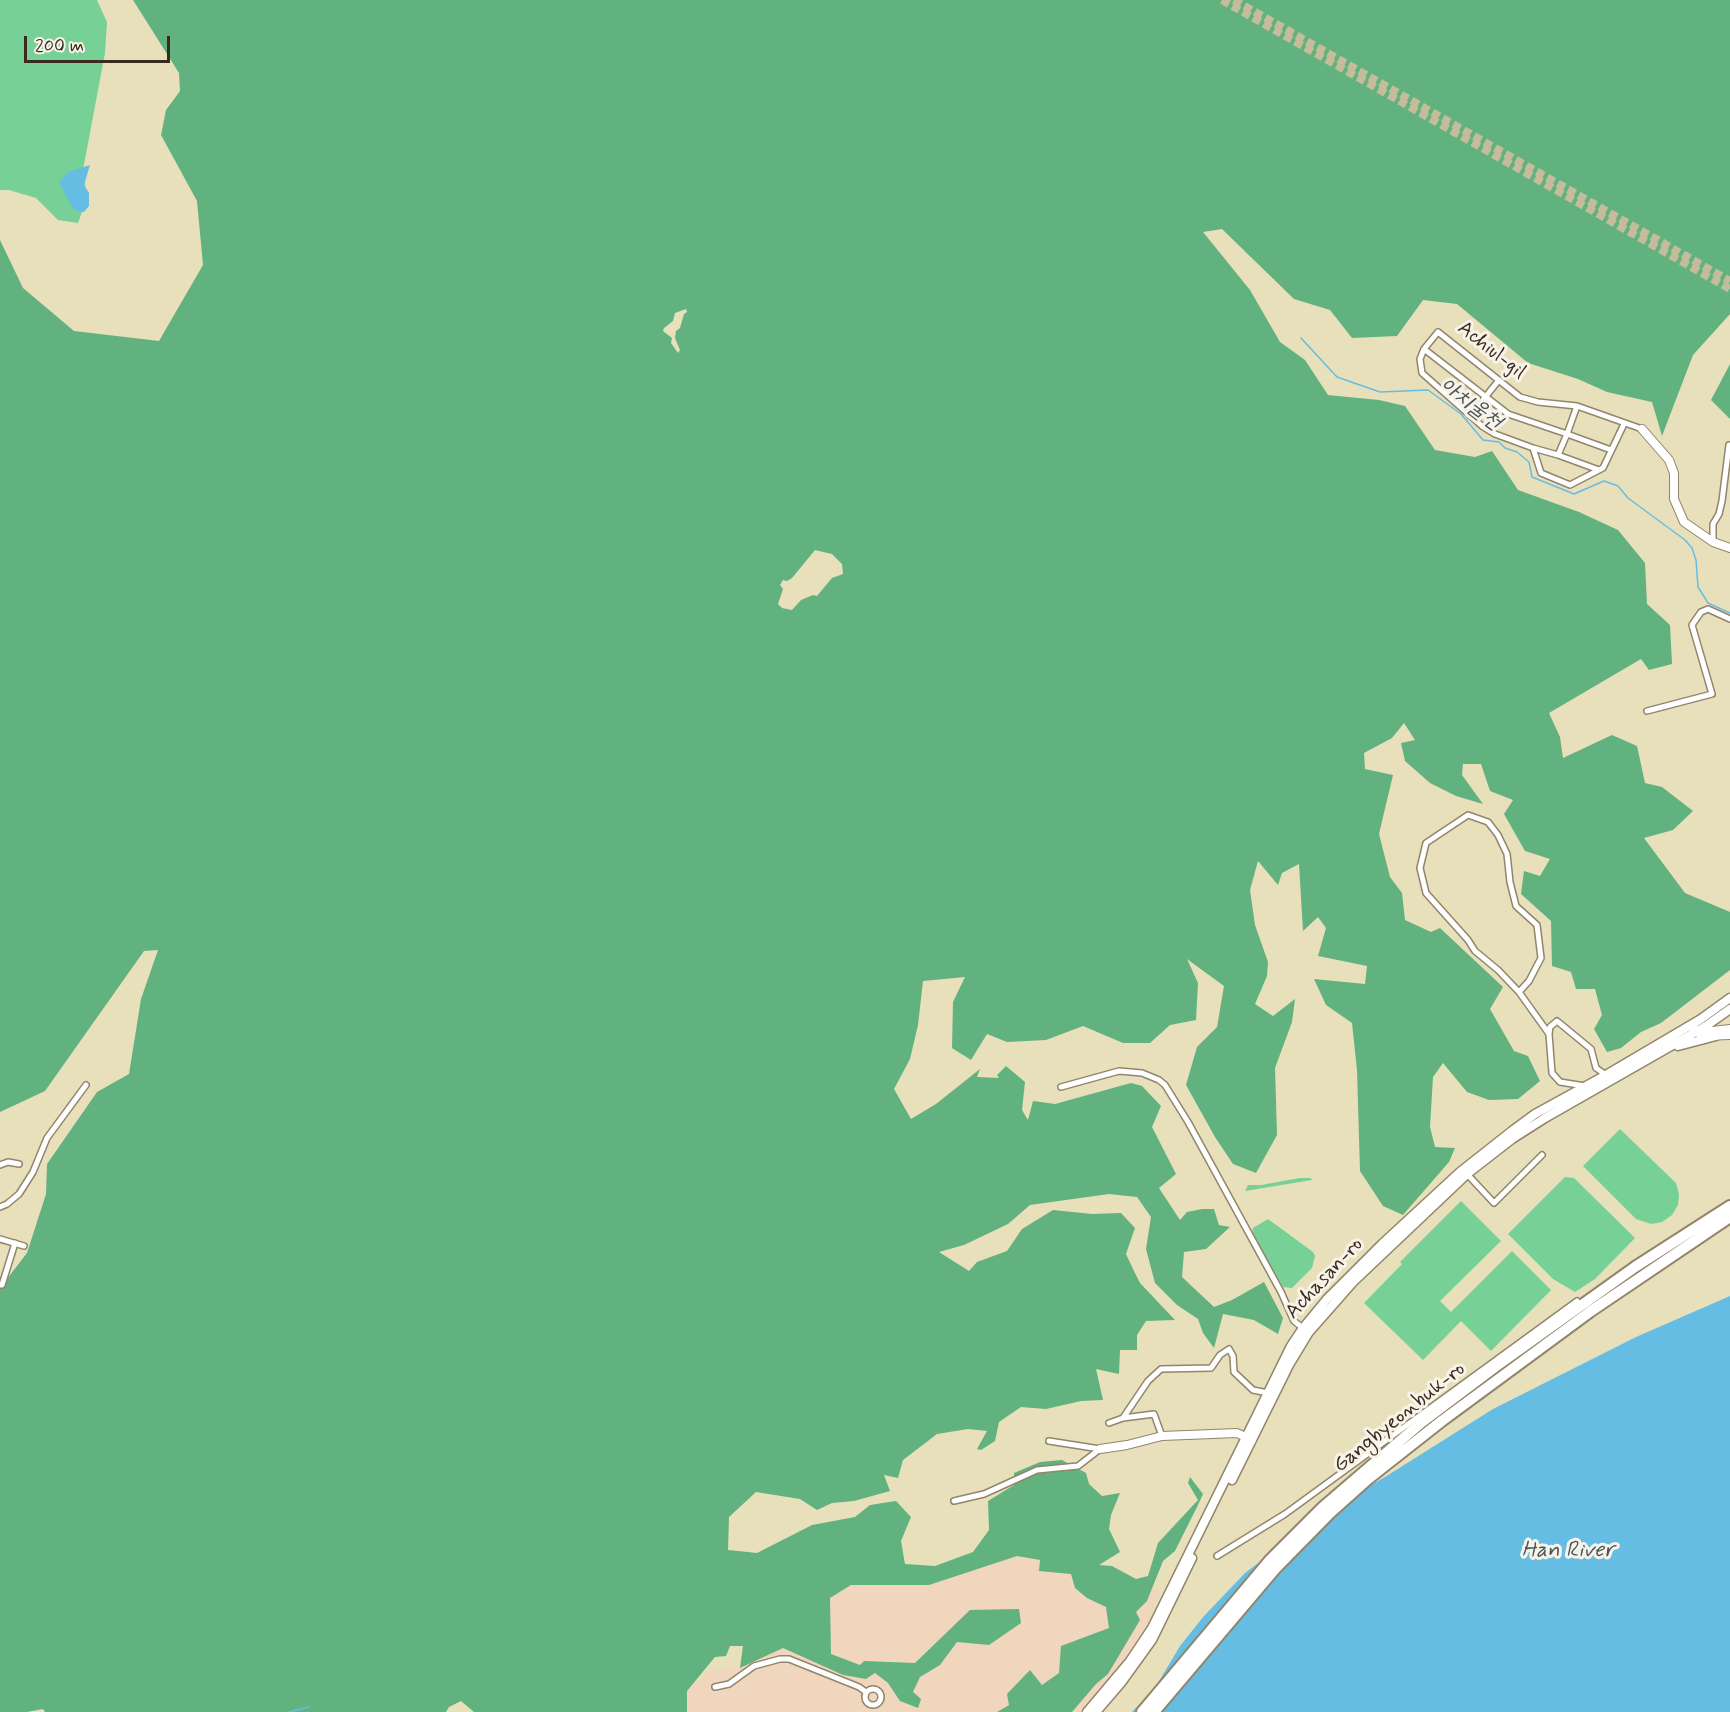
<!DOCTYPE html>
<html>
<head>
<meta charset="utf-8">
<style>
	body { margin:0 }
	#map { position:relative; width:1730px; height:1712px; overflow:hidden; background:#e7e0bb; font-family:Mynerve,sans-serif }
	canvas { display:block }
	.scale { position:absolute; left:24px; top:36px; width:146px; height:27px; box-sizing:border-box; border:3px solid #3b2a1e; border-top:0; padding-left:8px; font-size:18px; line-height:21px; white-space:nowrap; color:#3b2a1e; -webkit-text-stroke:4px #f7f3e8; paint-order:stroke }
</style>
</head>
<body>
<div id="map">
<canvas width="1730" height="1712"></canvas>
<div class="scale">200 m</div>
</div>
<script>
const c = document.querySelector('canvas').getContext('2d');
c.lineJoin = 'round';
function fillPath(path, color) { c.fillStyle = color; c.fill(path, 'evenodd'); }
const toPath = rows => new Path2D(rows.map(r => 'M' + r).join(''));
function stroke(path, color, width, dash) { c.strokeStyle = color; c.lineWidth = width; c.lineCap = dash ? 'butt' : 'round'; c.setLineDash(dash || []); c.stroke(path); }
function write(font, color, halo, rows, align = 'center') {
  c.font = font + ' Mynerve,"Poor Story",sans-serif'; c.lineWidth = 6; c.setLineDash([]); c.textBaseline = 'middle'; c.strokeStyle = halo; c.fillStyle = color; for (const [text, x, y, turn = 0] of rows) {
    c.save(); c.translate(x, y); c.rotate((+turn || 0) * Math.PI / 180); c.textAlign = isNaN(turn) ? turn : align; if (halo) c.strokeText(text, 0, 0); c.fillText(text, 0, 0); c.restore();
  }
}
const built = toPath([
	[1017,1556,1139,1582,1160,1592,1146,1626,1109,1683,1081,1712,686,1712,687,1691,711,1670,740,1668,783,1648,831,1585]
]);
const green = toPath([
	[0,0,97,0,107,22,105,53,83,170,87,198,78,223,58,220,36,198,9,190,0,190],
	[1620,1129,1676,1183,1679,1194,1678,1205,1672,1215,1662,1222,1651,1224,1636,1219,1583,1166],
	[1565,1177,1574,1178,1635,1238,1595,1279,1575,1292,1553,1279,1508,1234],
	[1300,1178,1311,1178,1312,1180,1245,1191,1248,1185,1261,1185],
	[1461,1201,1501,1241,1440,1301,1451,1312,1512,1251,1551,1290,1491,1351,1461,1321,1423,1360,1364,1303,1402,1264,1400,1262],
	[1268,1219,1313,1252,1315,1256,1312,1268,1292,1288,1283,1287,1252,1234,1253,1228]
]);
const forest = toPath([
	[133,0,1730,0,1730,314,1693,355,1662,436,1652,402,1607,392,1578,379,1528,363,1457,304,1423,300,1397,336,1352,338,1330,310,1294,299,1222,229,1203,232,1250,290,1280,342,1305,360,1328,395,1379,400,1405,406,1435,450,1475,457,1492,451,1518,490,1579,512,1618,530,1645,563,1647,604,1670,625,1672,664,1649,670,1641,659,1549,713,1560,737,1563,758,1612,735,1637,746,1645,783,1662,787,1693,811,1673,830,1644,838,1685,893,1730,912,1730,970,1661,1023,1641,1032,1621,1048,1607,1052,1594,1029,1602,1015,1595,989,1576,989,1571,972,1552,966,1551,921,1521,894,1524,871,1540,876,1550,859,1525,851,1504,814,1513,800,1490,791,1481,764,1463,764,1462,775,1483,804,1456,796,1430,783,1405,761,1401,743,1415,740,1404,723,1392,738,1364,753,1365,769,1393,775,1379,834,1390,877,1402,893,1405,920,1431,932,1440,928,1503,987,1490,1009,1514,1051,1528,1056,1540,1081,1518,1099,1489,1100,1467,1092,1443,1063,1433,1077,1430,1127,1435,1147,1455,1148,1449,1162,1403,1215,1383,1206,1360,1171,1357,1070,1352,1023,1326,1005,1314,979,1365,984,1367,966,1318,956,1326,928,1318,917,1303,931,1299,864,1282,873,1278,885,1258,861,1250,890,1255,925,1268,962,1267,976,1255,1004,1273,1016,1295,999,1292,1022,1275,1068,1277,1135,1256,1173,1233,1164,1215,1137,1186,1085,1197,1047,1217,1027,1224,986,1187,959,1198,983,1196,1020,1170,1025,1150,1043,1123,1043,1083,1026,1046,1040,1007,1042,987,1034,971,1060,952,1048,953,1002,965,977,923,981,918,1025,910,1059,894,1089,911,1119,936,1104,980,1069,977,1077,999,1078,997,1075,1006,1066,1025,1082,1022,1110,1028,1120,1033,1101,1055,1104,1131,1083,1142,1086,1161,1106,1152,1127,1176,1174,1159,1188,1180,1220,1187,1212,1202,1209,1214,1209,1219,1225,1230,1227,1206,1249,1184,1252,1182,1277,1214,1307,1232,1300,1264,1282,1283,1318,1278,1334,1254,1320,1223,1314,1214,1348,1203,1333,1198,1319,1177,1305,1155,1283,1146,1249,1151,1217,1137,1197,1109,1194,1030,1205,1008,1224,964,1245,939,1252,969,1271,977,1262,1007,1251,1022,1229,1053,1210,1092,1214,1121,1213,1135,1228,1126,1254,1133,1269,1140,1283,1175,1320,1146,1321,1137,1335,1137,1350,1120,1350,1119,1374,1096,1369,1103,1400,1081,1401,1046,1409,1021,1407,999,1422,995,1441,981,1450,977,1449,987,1431,968,1429,937,1434,903,1460,898,1478,884,1475,890,1491,854,1501,832,1503,817,1510,800,1499,756,1492,729,1517,728,1550,757,1553,812,1525,855,1517,870,1505,896,1501,911,1517,901,1541,905,1564,935,1566,973,1552,989,1530,988,1501,1014,1485,1014,1473,1040,1462,1062,1460,1086,1473,1089,1484,1102,1496,1120,1493,1111,1515,1109,1529,1120,1552,1099,1565,1112,1566,1136,1579,1148,1576,1158,1543,1198,1500,1188,1483,1190,1477,1203,1494,1197,1507,1175,1551,1163,1561,1147,1601,1136,1612,1140,1620,1108,1674,1096,1684,1072,1712,997,1712,1009,1705,1007,1694,1030,1670,1042,1685,1059,1673,1061,1646,1109,1628,1106,1607,1087,1598,1075,1588,1071,1574,1039,1571,1040,1560,1017,1556,929,1585,851,1585,830,1598,831,1654,860,1665,864,1661,915,1663,970,1610,1019,1609,1021,1623,989,1645,957,1642,940,1665,920,1677,913,1692,921,1699,918,1708,900,1701,888,1683,875,1673,866,1679,843,1675,783,1648,740,1668,743,1646,730,1646,726,1656,715,1657,687,1691,687,1712,474,1712,461,1701,449,1707,446,1712,45,1712,43,1709,27,1712,0,1712,0,1288,27,1253,46,1194,47,1164,97,1092,129,1074,141,999,158,950,144,951,45,1091,0,1112,0,240,23,288,74,331,159,341,203,265,197,201,161,135,166,110,180,91,179,73],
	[686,309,687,312,684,314,680,328,676,331,675,338,680,350,678,353,671,343,672,338,663,331,664,328,673,321,675,313],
	[815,550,832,554,842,564,843,574,832,578,817,596,813,595,801,600,792,610,782,608,778,604,783,589,780,585,783,580,787,581,792,578],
	[1730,364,1730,419,1711,400]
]);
const water = toPath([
	[90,165,84,185,89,193,89,206,84,212,74,210,59,183,68,172],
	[1730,1296,1730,1712,1132,1712,1155,1688,1180,1646,1204,1616,1245,1573,1338,1503,1385,1477,1493,1409,1636,1337]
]);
const stream = toPath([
	[1301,338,1337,377,1380,392,1428,390,1461,414,1483,440,1499,442,1505,448,1517,452,1529,462,1532,477,1574,494,1604,481,1618,486,1628,498,1685,540,1692,548,1696,560,1698,587,1708,603,1730,613],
	[289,1712,309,1707]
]);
const secondaryTunnel = toPath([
	[1222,0,1730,289],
	[1234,0,1730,281]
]);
const street = toPath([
	[1424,349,1508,414,1567,434,1558,455,1599,470,1603,468,1624,424],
	[1577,406,1567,434,1611,450],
	[1470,416,1499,380],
	[1533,448,1558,455],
	[1599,470,1570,485,1541,473,1533,448,1495,434,1482,426,1422,373,1420,359,1424,349,1438,332,1520,397,1538,402,1577,406,1642,429],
	[1713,542,1713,524,1719,514,1722,501,1729,445],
	[1647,711,1712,694,1692,625,1701,612,1708,609,1730,619],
	[1519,992,1498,970,1475,951,1468,940,1426,893,1420,868,1426,843,1468,815,1488,822,1498,835,1507,854,1510,882,1516,906,1537,925,1541,958,1529,981,1519,992,1549,1034],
	[1585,1086,1560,1082,1552,1073,1549,1034,1550,1027,1557,1021,1591,1049,1596,1068,1606,1075],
	[1061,1087,1119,1071,1142,1073,1159,1080,1165,1085,1188,1122,1281,1292,1294,1321,1304,1329],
	[0,1165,8,1162,19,1164],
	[1467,1174,1494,1203,1542,1155],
	[0,1207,7,1204,19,1194,33,1172,47,1138,86,1085],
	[0,1239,24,1246],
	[0,1285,2,1285,15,1243],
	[1123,1418,1148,1381,1161,1369,1211,1368,1220,1355,1229,1349,1233,1356,1234,1372,1253,1390,1268,1393],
	[1109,1423,1123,1418,1154,1414,1162,1436],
	[1049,1441,1100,1449],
	[954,1501,984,1494,1037,1470,1078,1466,1100,1449],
	[1217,1556,1285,1514,1577,1301],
	[715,1687,729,1684,754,1666,780,1659,789,1659,859,1687,866,1692],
	'865 1697a8 8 0 1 1 16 0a8 8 0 1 1-16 0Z'
]);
const secondary = toPath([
	[1642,429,1669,460,1674,473,1674,499,1684,522,1713,542,1730,548],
	[1693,1028,1702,1036,1730,1035],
	[1703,1032,1730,1029],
	[1100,1449,1127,1445,1162,1436,1237,1433,1252,1440]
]);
const primary = toPath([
	[1678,1046,1716,1036],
	[1232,1480,1289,1365,1309,1332,1353,1282,1467,1174,1512,1139,1545,1118,1706,1026,1730,1009],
	[1087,1712,1130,1661,1152,1628,1291,1346,1303,1328,1327,1299,1382,1244,1460,1172,1512,1131,1535,1114,1606,1075,1701,1019,1730,998],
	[1096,1712,1121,1683,1152,1640,1192,1558]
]);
const highway = toPath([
	[1142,1712,1270,1560,1323,1507,1422,1422,1495,1367,1635,1267,1730,1206],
	[1154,1712,1275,1569,1330,1513,1368,1479,1443,1420,1591,1311,1730,1217]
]);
const streetNames = [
	["Achiul-gil",1491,351,38],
	["Achasan-ro",1325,1279,-47],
	["Gangbyeonbuk-ro",1400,1418,-39]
];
const waterNames = [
	["아치울천",1470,405,37],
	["Han River",1568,1551]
];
fillPath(built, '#efd6bc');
fillPath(green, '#77d096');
fillPath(forest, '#61b27f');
fillPath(water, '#66bde3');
stroke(stream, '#66bde3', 1.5);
stroke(secondaryTunnel, '#c5bc9c', 8, [8, 4]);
stroke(street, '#91856c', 8);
stroke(secondary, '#91856c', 10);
stroke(primary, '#91856c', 11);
stroke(highway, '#91856c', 14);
stroke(street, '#fff', 5);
stroke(secondary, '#fff', 8);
stroke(primary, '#fff', 8);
stroke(highway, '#fff', 10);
write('21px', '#3b2a1e', '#f7f3e8', streetNames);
write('italic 22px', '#485659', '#f7f3e8', waterNames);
</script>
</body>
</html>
